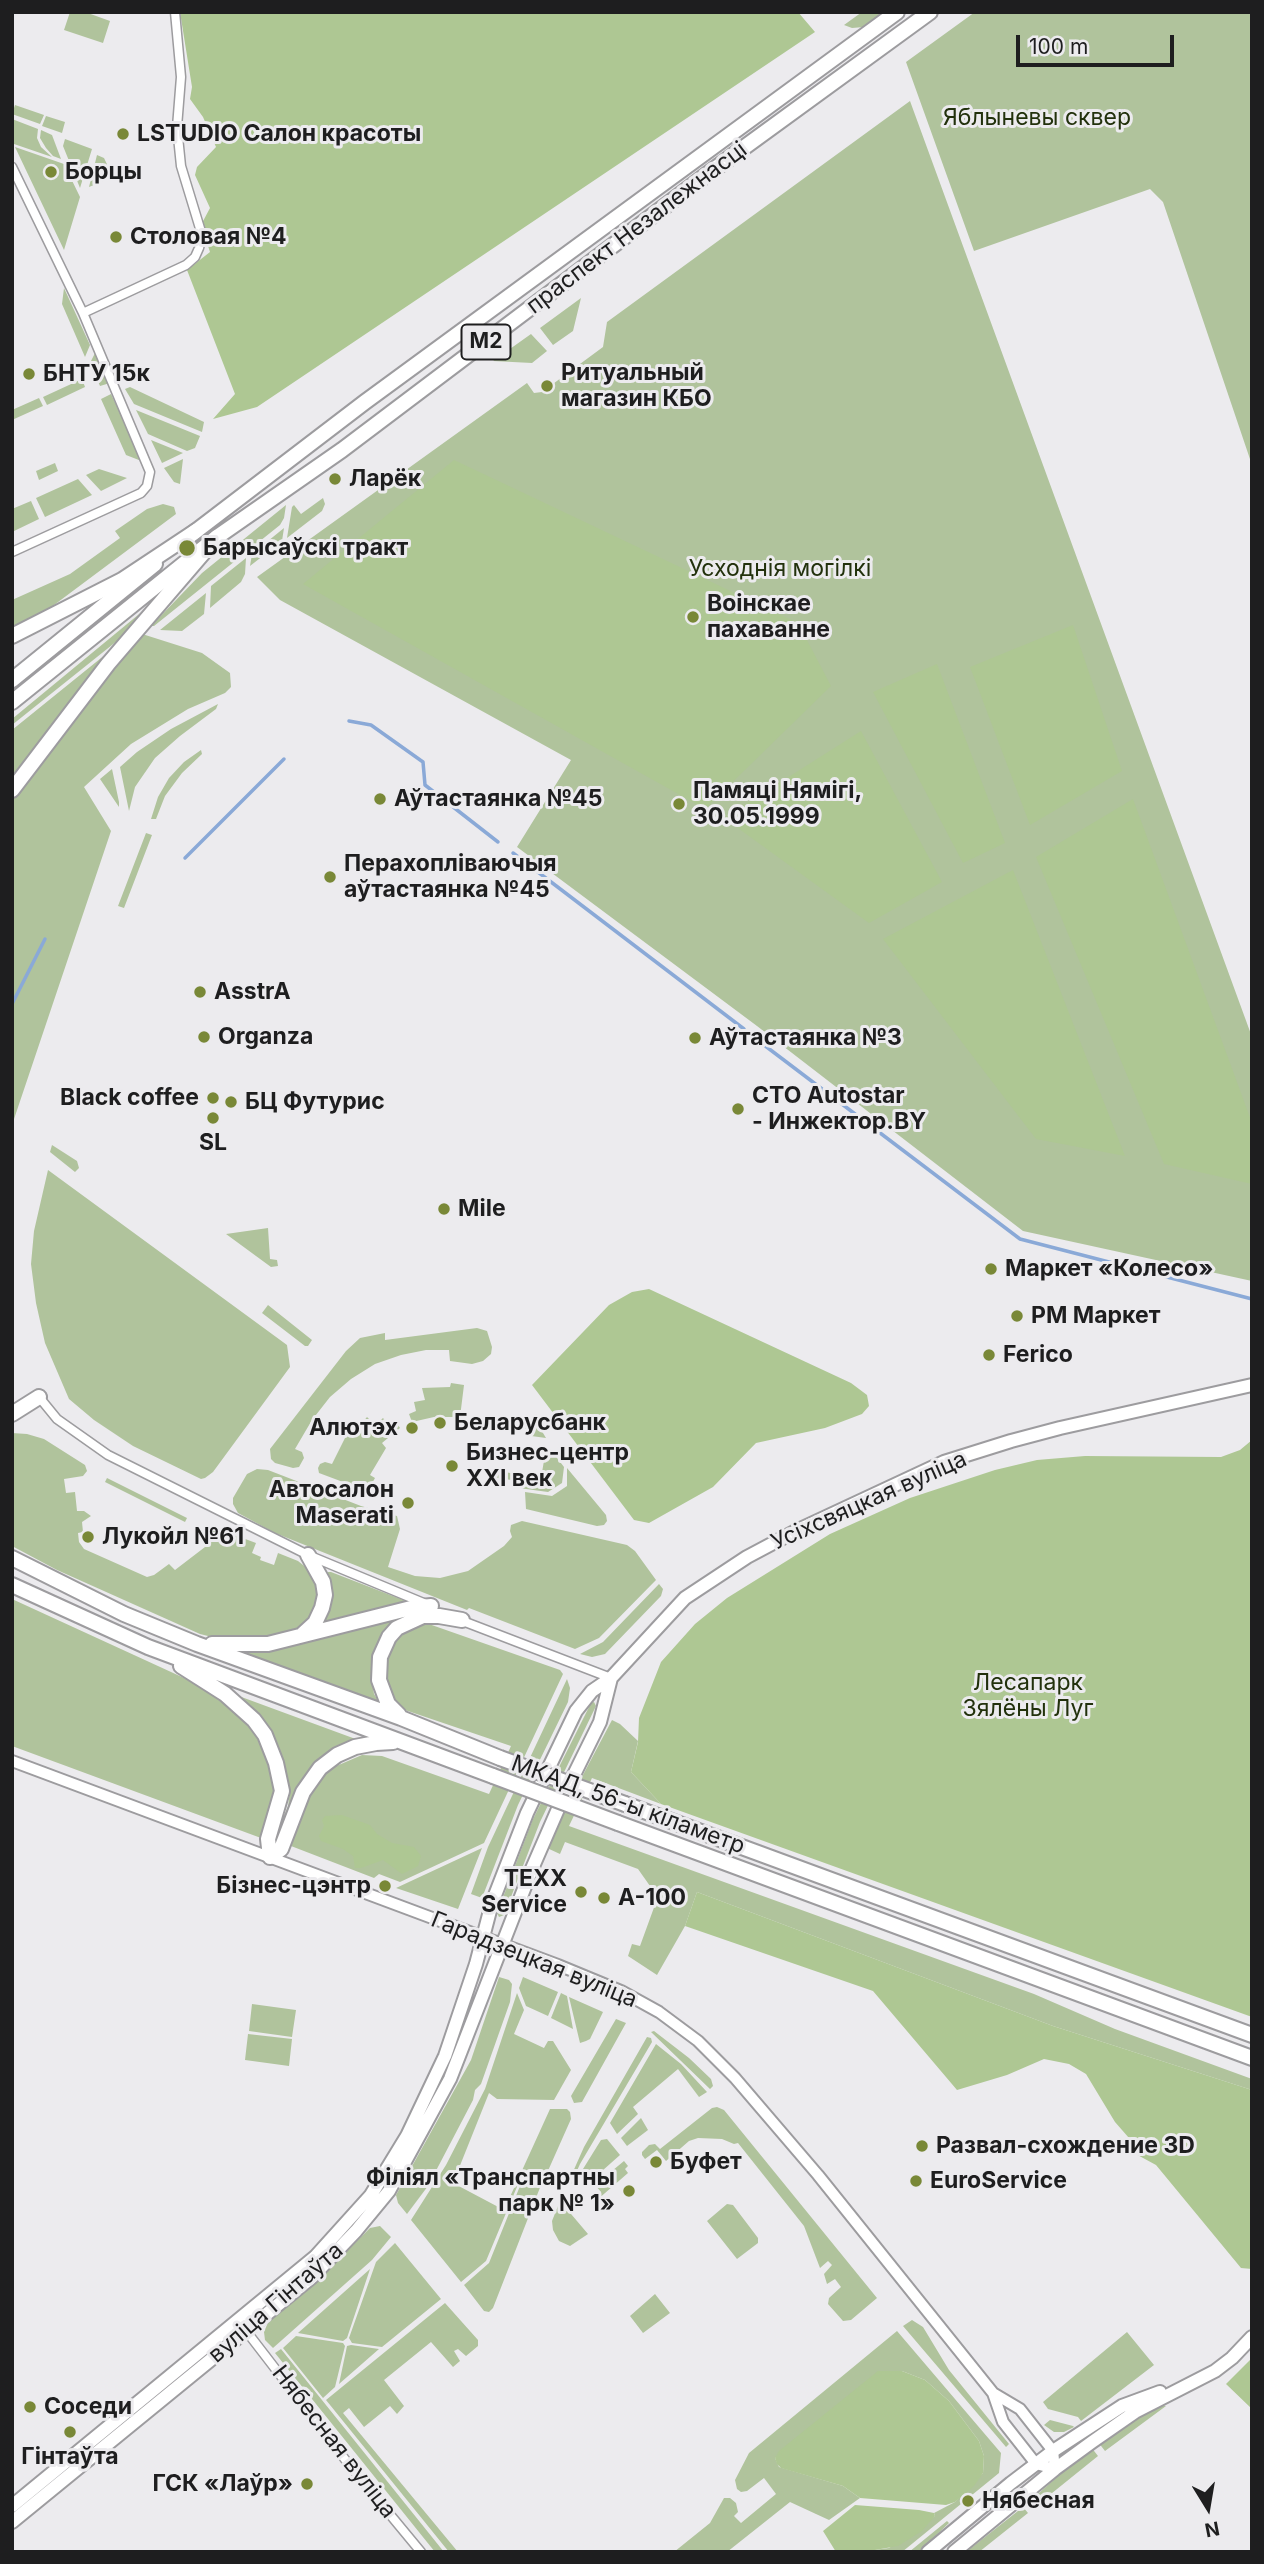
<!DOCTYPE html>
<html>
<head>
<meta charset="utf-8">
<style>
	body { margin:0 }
	#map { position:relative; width:1264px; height:2564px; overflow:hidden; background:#ecebee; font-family:Inter,sans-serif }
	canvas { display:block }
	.frame { position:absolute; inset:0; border:14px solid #1e1e1f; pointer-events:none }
	.north { position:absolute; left:1173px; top:2473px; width:70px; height:70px; -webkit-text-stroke:5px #ecebee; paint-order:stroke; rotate:169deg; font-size:19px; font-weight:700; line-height:28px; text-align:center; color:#1e1e1f }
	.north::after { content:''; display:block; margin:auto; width:24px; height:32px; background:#1e1e1f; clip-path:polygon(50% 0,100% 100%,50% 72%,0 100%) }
	.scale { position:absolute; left:1016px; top:35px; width:158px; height:32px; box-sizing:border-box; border:4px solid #1e1e1f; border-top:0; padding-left:9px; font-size:21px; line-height:24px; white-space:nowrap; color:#1e1e1f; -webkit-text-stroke:5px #ecebee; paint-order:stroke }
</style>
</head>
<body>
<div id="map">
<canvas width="1264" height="2564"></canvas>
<div class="frame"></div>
<div class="north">N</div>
<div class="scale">100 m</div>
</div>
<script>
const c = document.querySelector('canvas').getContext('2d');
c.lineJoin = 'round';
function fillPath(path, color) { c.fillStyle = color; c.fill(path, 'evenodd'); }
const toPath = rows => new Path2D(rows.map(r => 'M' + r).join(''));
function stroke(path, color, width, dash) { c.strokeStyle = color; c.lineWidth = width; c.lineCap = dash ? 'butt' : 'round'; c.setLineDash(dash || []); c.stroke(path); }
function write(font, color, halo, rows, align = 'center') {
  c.font = font + ' Inter,sans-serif'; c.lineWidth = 6; c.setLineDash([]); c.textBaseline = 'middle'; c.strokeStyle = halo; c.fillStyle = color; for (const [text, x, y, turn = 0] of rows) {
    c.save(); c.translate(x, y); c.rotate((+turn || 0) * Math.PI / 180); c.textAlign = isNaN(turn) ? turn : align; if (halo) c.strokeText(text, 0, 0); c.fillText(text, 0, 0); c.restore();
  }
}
const green = toPath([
	[70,12,85,12,110,21,103,43,64,30],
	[862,12,884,12,864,27,852,28,844,25],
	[975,12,1252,12,1252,465,1163,202,1150,189,974,251,906,62],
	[910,101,1252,1037,1252,1281,1023,1231,757,1026,517,847,571,760,280,600,257,577,527,383,534,393,542,392,603,347,607,322],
	[15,105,44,115,40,124,12,114],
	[46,116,65,122,62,133,42,126],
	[12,119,38,129,37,138,41,147,52,157,14,144],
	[41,130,52,135,61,159,53,156,46,148,40,138],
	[65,139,92,149,80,188,63,146],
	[15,147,64,164,80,197,64,250],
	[97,155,104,158,113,177,89,187],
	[64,288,90,345,85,357,62,304],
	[581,298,573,331,553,345,540,328],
	[531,334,547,351,532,363,493,361],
	[95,353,110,383,100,386,90,363],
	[82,379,85,387,47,405,43,397],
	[130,387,204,422,202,432,134,404,125,389],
	[111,394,144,462,126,455,101,399],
	[39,398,43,406,12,420,12,410],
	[136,410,200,436,195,448,187,451,148,434],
	[151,440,183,453,162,463],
	[183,459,180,484,174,482,164,468],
	[55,463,58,471,39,480,36,471],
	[99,469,127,478,101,491,86,475],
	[78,479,92,495,45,517,36,498],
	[323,498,325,504,322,511,287,538,292,507,294,505,301,514],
	[31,501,39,519,12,532,12,509],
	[163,504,174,507,176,514,46,611,12,628,12,600,70,574,120,538,115,531,147,509],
	[286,505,284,518,280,525,154,626,151,626,202,573],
	[284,528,282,541,250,566,252,554],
	[246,558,245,574,241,582,210,608,211,586],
	[206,593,204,614,182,631,160,630],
	[161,596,132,629,12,725,12,719],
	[132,633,12,782,12,730],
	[139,633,202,653,230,673,231,687,225,693,188,709,131,744,84,787,111,831,12,1125,12,797],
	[218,704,216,709,180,736,155,758,135,787,129,811,120,767,137,752,171,729],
	[201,750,202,754,182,773,165,796,156,819,151,819,158,797,169,778,184,762],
	[112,769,119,802,119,807,100,779],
	[146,833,152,835,124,908,118,906],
	[52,1145,77,1161,79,1168,75,1172,50,1152],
	[48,1170,287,1345,290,1367,213,1472,205,1478,201,1479,133,1446,94,1420,69,1399,45,1343,36,1303,31,1264,34,1231],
	[268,1228,270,1259,277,1260,278,1266,271,1267,226,1234],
	[268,1305,312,1340,308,1346,305,1346,262,1313],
	[477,1328,487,1331,492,1347,491,1354,483,1361,472,1364,450,1361,449,1350,426,1350,401,1355,375,1364,351,1379,330,1397,312,1420,295,1449,302,1452,304,1458,299,1467,293,1468,275,1463,271,1459,270,1449,346,1351,360,1338,385,1333,385,1340],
	[451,1383,464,1385,460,1417,434,1417,412,1422,409,1414,416,1411,414,1402,425,1400,422,1388,450,1387],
	[367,1417,375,1425,383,1418,388,1424,395,1420,400,1428,382,1443,386,1448,370,1475,375,1478,371,1485,359,1488,319,1473,318,1468,320,1464,325,1462,332,1464,347,1434,351,1436],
	[533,1422,537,1423,546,1438,524,1435,526,1425],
	[12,1433,27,1434,44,1439,85,1465,87,1471,83,1476,64,1479,66,1493,75,1492,77,1511,84,1511,91,1516,82,1522,83,1532,78,1533,79,1542,84,1549,147,1577,154,1575,169,1564,175,1570,205,1547,200,1538,207,1530,224,1531,256,1543,252,1553,261,1557,260,1560,274,1565,278,1553,298,1561,308,1569,315,1580,318,1594,318,1600,310,1619,302,1628,274,1639,216,1638,200,1634,57,1570,12,1546],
	[551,1450,564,1467,562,1483,548,1492,519,1488,519,1481,497,1478,498,1471,541,1478,545,1455],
	[567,1468,606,1515,607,1521,604,1525,597,1526,526,1509,525,1492,552,1496,567,1486],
	[257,1469,268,1470,361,1506,397,1516,400,1529,388,1567,415,1576,440,1578,468,1571,504,1546,512,1537,510,1531,511,1525,522,1521,627,1545,635,1551,656,1580,599,1638,575,1649,469,1608,467,1610,275,1533,238,1513,233,1504,233,1498,247,1474],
	[107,1478,187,1518,185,1522,105,1482],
	[328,1572,331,1572,411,1603,321,1625],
	[659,1584,663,1589,661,1596,605,1654,592,1657,580,1654,603,1642],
	[12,1599,195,1683,244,1718,260,1738,276,1783,276,1802,261,1838,12,1746],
	[408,1616,384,1633,372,1655,372,1680,374,1694,381,1705,234,1650],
	[426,1623,560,1670,563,1674,484,1843,400,1882,379,1874,374,1878,291,1846,290,1843,314,1783,334,1767,362,1755,382,1756,489,1794,511,1746,399,1708,393,1701,385,1679,385,1658,394,1641,413,1627],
	[567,1679,570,1688,568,1702,518,1805,482,1898,471,1894,488,1847],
	[236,1695,361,1741,321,1760,308,1771,295,1795,280,1838,276,1836,288,1806,290,1792,286,1771,277,1744,263,1719],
	[594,1702,596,1706,540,1822,504,1915,499,1917,497,1913,533,1819,591,1703],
	[612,1720,620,1724,638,1741,631,1772,661,1804,592,1778,569,1826,1034,1994,1115,2029,1252,2079,1252,2090,1053,2026,697,1892,685,1926,657,1975,628,1956,632,1944,640,1946,660,1891,650,1886,638,1869,565,1842,560,1854,547,1848,557,1824],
	[482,1848,458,1909,396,1888],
	[499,1977,509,1980,512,1984,510,2002,481,2084,475,2090,473,2100,428,2186,407,2214,398,2203,396,2195,471,2060],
	[523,1977,558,1992,548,2016,526,2006,519,1988],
	[517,1993,524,2010,514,2034,544,2048,548,2041,553,2041,571,2070,554,2100,497,2099,489,2093,453,2183,504,2210,550,2109,567,2109,570,2112,571,2119,543,2182,519,2182,486,2261,461,2282,411,2220,446,2165,485,2089],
	[561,1993,567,1996,573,2029,551,2018],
	[569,1997,603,2012,590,2039,586,2041,580,2043],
	[252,2004,296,2010,292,2037,249,2031],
	[616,2019,626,2023,582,2102,574,2103,571,2096],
	[654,2031,689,2058,711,2079,713,2086,710,2089,651,2032],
	[248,2034,292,2039,289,2066,245,2060],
	[647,2037,651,2038,652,2042,580,2164,571,2184,568,2183,584,2147],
	[656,2044,681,2064,707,2092,699,2097,678,2069,633,2107,638,2114,617,2134,610,2123],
	[717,2107,724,2110,877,2298,851,2320,843,2321,828,2304,829,2298,841,2287,835,2279,827,2284,824,2274,832,2265,828,2261,820,2268,804,2226,738,2143,734,2144,722,2139,698,2138,689,2141,666,2161,657,2150,645,2159,642,2155,642,2152,649,2145,655,2144,660,2149,712,2108],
	[641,2118,648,2130,627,2146,621,2138],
	[607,2139,620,2155,593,2179,588,2178,583,2169,601,2140],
	[624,2161,628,2166,625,2169,628,2173,597,2200,595,2198,601,2192,595,2185],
	[541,2185,493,2308,489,2312,484,2311,464,2285,489,2263,520,2186],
	[560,2201,588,2234,570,2246,559,2241,553,2230,552,2221],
	[727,2204,733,2205,758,2238,758,2243,737,2259,707,2221],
	[380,2226,391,2237,372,2260,273,2348,265,2340,264,2332,269,2320,316,2282,370,2228],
	[395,2243,441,2299,382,2347,352,2343,349,2338,376,2262],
	[370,2269,347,2338,343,2341,298,2333],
	[655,2294,670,2313,643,2333,630,2316],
	[445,2303,478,2340,478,2346,466,2356,458,2349,454,2351,460,2361,453,2367,431,2342,384,2380,404,2406,397,2414,390,2406,364,2427,349,2408,343,2413,458,2552,449,2552,326,2400],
	[912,2320,923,2327,949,2370,1009,2444,1006,2447,903,2326],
	[897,2331,1001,2453,999,2473,902,2552,859,2552,889,2548,935,2516,934,2513,955,2502,983,2473,984,2456,979,2441,949,2401,925,2380,902,2371,775,2458,779,2467,843,2486,860,2498,829,2520,790,2502,727,2552,674,2552,710,2523,724,2498,730,2498,736,2503,738,2512,734,2516,741,2523,776,2494,764,2478,747,2491,741,2492,737,2489,735,2480,749,2453],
	[1127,2332,1154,2365,1081,2421,1078,2417,1048,2409,1043,2402],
	[296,2336,343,2343,345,2346,335,2387,323,2398,283,2348],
	[351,2345,379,2349,339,2384,347,2346],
	[281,2349,444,2552,435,2552,275,2353],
	[1161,2405,1166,2406,1105,2451,1098,2442],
	[1050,2420,1073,2426,1074,2427,1064,2432,1054,2432,1044,2425],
	[1091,2447,1098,2456,1036,2506,1031,2500],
	[1023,2507,1028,2513,979,2552,966,2552],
	[947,2521,949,2523,919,2552,909,2552]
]);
const forest = toPath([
	[180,12,798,12,815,32,257,407,213,419,235,394,187,270,210,252,201,225,210,208,195,175,197,167,216,147,203,117,190,99,192,87],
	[454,460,798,623,831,686,705,809,303,584],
	[1073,625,1122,771,1030,825,970,667],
	[937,664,1005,843,963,863,873,692],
	[861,731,942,882,869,923,724,818],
	[1133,799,1252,1123,1252,1184,1164,1164,1036,857],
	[1013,870,1125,1156,1036,1139,883,939],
	[649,1289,851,1383,867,1395,869,1406,862,1414,825,1428,756,1443,713,1487,649,1523,634,1520,532,1385,609,1305,632,1292],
	[1252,1440,1252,2017,661,1804,631,1772,638,1742,639,1718,661,1662,695,1624,727,1598,830,1534,910,1498,995,1470,1037,1460,1085,1456,1221,1457,1240,1450],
	[342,1815,370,1825,377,1834,392,1843,414,1847,421,1856,418,1866,402,1874,383,1860,361,1868,355,1868,353,1856,343,1849,321,1841,319,1836,324,1826,322,1820,325,1816],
	[697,1892,1053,2026,1252,2090,1252,2269,1241,2268,1156,2165,1132,2152,1129,2138,1115,2122,1086,2074,1069,2064,1044,2059,1007,2075,957,2090,873,1991,685,1926],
	[1252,2358,1252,2409,1226,2384],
	[878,2371,902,2371,925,2380,949,2401,979,2441,984,2456,983,2473,974,2486,955,2502,946,2505,860,2498,843,2486,781,2468,777,2464,775,2458,779,2451],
	[855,2505,919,2510,934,2513,935,2516,922,2531,898,2546,875,2550,836,2552,823,2531]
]);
const stream = toPath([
	[349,721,371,725,423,762,425,785,498,842],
	[513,853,744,1029],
	[185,858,284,759],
	[12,1004,45,939],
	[764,1045,1020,1239,1252,1299]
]);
const minor = toPath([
	[12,167,83,313,150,472,147,486,141,493,12,552],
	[83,313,186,265,195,257,199,248,202,235,181,166,177,127,181,77,175,12],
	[39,1397,57,1419,108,1455,308,1555,426,1604],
	[460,1620,611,1678],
	[247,2332,354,2471,421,2552]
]);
const tertiary = toPath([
	[12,1761,558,1965,621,1991,659,2012,698,2041,735,2078,818,2175,993,2393,1003,2422,1036,2464,1055,2469,1053,2451,1020,2409,993,2393]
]);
const secondary = toPath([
	[12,2506,315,2257,371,2195,407,2136,445,2056,476,1964,492,1903,527,1813,576,1711,592,1691,611,1678,685,1598,747,1557,794,1532,944,1462,1011,1441,1060,1428,1252,1385],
	[12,2522,312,2277,356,2231,389,2191,450,2079,531,1871,565,1793,600,1722,611,1678],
	[928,2552,1011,2483,1053,2451,1122,2406,1160,2392],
	[954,2552,1055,2469,1092,2442,1135,2412,1215,2371,1232,2358,1252,2337]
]);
const primary = toPath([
	[187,538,365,402,897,12],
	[12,680,155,564],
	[12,702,217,537,342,450,709,173,930,12]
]);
const trunk = toPath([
	[12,636,122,580,196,531],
	[12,790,108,664,217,537],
	[12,1414,39,1397],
	[12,1558,124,1614,197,1644,401,1718,500,1758],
	[12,1585,148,1647,493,1776],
	[303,1634,315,1623,322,1608,325,1595,323,1582,308,1555],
	[212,1644,268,1644,411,1608,431,1606],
	[181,1666,225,1694,254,1720,265,1735,276,1763,282,1791,268,1839,270,1857,281,1849,303,1792,320,1768,337,1755,355,1747,376,1743,393,1742],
	[399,1715,388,1704,379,1680,380,1657,389,1637,397,1628,423,1616,439,1616,462,1620],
	[625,1804,1252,2035],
	[618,1823,1252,2058]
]);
const trunkBridge = toPath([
	[500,1758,625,1804],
	[493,1776,618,1823]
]);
const markers = [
	[123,134,7,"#798837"],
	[51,172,7,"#798837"],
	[116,237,7,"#798837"],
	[29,374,7,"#798837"],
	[547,386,7,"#798837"],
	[335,479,7,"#798837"],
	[187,548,9,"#798837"],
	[693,617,7,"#798837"],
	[380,799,7,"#798837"],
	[679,804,7,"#798837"],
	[330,877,7,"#798837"],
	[200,992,7,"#798837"],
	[204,1037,7,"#798837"],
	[695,1038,7,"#798837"],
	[213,1098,7,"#798837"],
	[231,1102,7,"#798837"],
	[738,1109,7,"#798837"],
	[213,1118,7,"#798837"],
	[444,1209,7,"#798837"],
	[991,1269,7,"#798837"],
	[1017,1316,7,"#798837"],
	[989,1355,7,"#798837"],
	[440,1423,7,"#798837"],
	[412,1428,7,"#798837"],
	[452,1466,7,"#798837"],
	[408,1503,7,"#798837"],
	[88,1537,7,"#798837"],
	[385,1886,7,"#798837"],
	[581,1892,7,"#798837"],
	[604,1898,7,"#798837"],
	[922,2146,7,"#798837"],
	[656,2162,7,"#798837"],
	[916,2181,7,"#798837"],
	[629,2191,7,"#798837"],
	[30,2407,7,"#798837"],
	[70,2432,7,"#798837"],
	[307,2484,7,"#798837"],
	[968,2501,7,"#798837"]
];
const shields = [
	[486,342,49]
];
const shieldNames = [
	["М2",486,342]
];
const parkNames = [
	["Яблыневы сквер",1037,118],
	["Усходнія могілкі",780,569],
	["Лесапарк",1028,1683],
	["Зялёны Луг",1028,1709]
];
const poiNames = [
	["LSTUDIO Салон красоты",137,134],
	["Борцы",65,172],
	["Столовая №4",130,237],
	["Ритуальный",561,373],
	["магазин КБО",561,399],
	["БНТУ 15к",43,374],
	["Ларёк",349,479],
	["Барысаўскі тракт",203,548],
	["Воінскае",707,604],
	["пахаванне",707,630],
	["Памяці Нямігі,",693,791],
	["30.05.1999",693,817],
	["Аўтастаянка №45",394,799],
	["Перахопліваючыя",344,864],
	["аўтастаянка №45",344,890],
	["AsstrA",214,992],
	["Organza",218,1037],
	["Аўтастаянка №3",709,1038],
	["СТО Autostar",752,1096],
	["- Инжектор.BY",752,1122],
	["Black coffee",199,1098,"right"],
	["БЦ Футурис",245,1102],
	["SL",213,1143,"center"],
	["Mile",458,1209],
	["Маркет «Колесо»",1005,1269],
	["РМ Маркет",1031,1316],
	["Ferico",1003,1355],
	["Беларусбанк",454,1423],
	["Алютэх",398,1428,"right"],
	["Бизнес-центр",466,1453],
	["XXI век",466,1479],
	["Автосалон",394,1490,"right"],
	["Maserati",394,1516,"right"],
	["Лукойл №61",102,1537],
	["TEXX",567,1879,"right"],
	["Service",567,1905,"right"],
	["Бізнес-цэнтр",371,1886,"right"],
	["A-100",618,1898],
	["Развал-схождение 3D",936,2146],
	["Буфет",670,2162],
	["Філіял «Транспартны",615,2178,"right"],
	["парк № 1»",615,2204,"right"],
	["EuroService",930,2181],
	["Соседи",44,2407],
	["Гінтаўта",70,2457,"center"],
	["ГСК «Лаўр»",293,2484,"right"],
	["Нябесная",982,2501]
];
const streetNames = [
	["праспект Незалежнасці",637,228,-37],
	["Усіхсвяцкая вуліца",869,1501,-24],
	["МКАД, 56-ы кіламетр",628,1805,20],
	["Гарадзецкая вуліца",534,1960,22],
	["вуліца Гінтаўта",276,2303,-41],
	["Нябесная вуліца",334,2442,52]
];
fillPath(green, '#b0c39c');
fillPath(forest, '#aec793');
stroke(stream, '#8aa9d7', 3.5);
stroke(minor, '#9d9c9f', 11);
stroke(tertiary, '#9d9c9f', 14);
stroke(secondary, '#9d9c9f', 16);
stroke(primary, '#9d9c9f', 18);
stroke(trunk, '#9d9c9f', 18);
stroke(minor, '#fff', 8);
stroke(tertiary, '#fff', 10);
stroke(secondary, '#fff', 12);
stroke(primary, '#fff', 14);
stroke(trunk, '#fff', 14);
stroke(trunkBridge, '#9d9c9f', 18, []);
stroke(trunkBridge, '#fff', 14);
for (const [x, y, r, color] of markers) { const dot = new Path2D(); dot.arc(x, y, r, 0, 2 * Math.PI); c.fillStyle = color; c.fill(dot); stroke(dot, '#ecebee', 2.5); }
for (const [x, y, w] of shields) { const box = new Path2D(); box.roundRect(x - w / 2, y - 17.5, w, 35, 5); c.fillStyle = '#ecebee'; c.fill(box); stroke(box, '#1e1e1f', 2); }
write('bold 21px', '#1e1e1f', null, shieldNames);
write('23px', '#22310c', '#ecebee', parkNames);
write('bold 23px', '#1e1e1f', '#ecebee', poiNames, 'left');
write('23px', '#1e1e1f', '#ecebee', streetNames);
</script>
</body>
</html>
